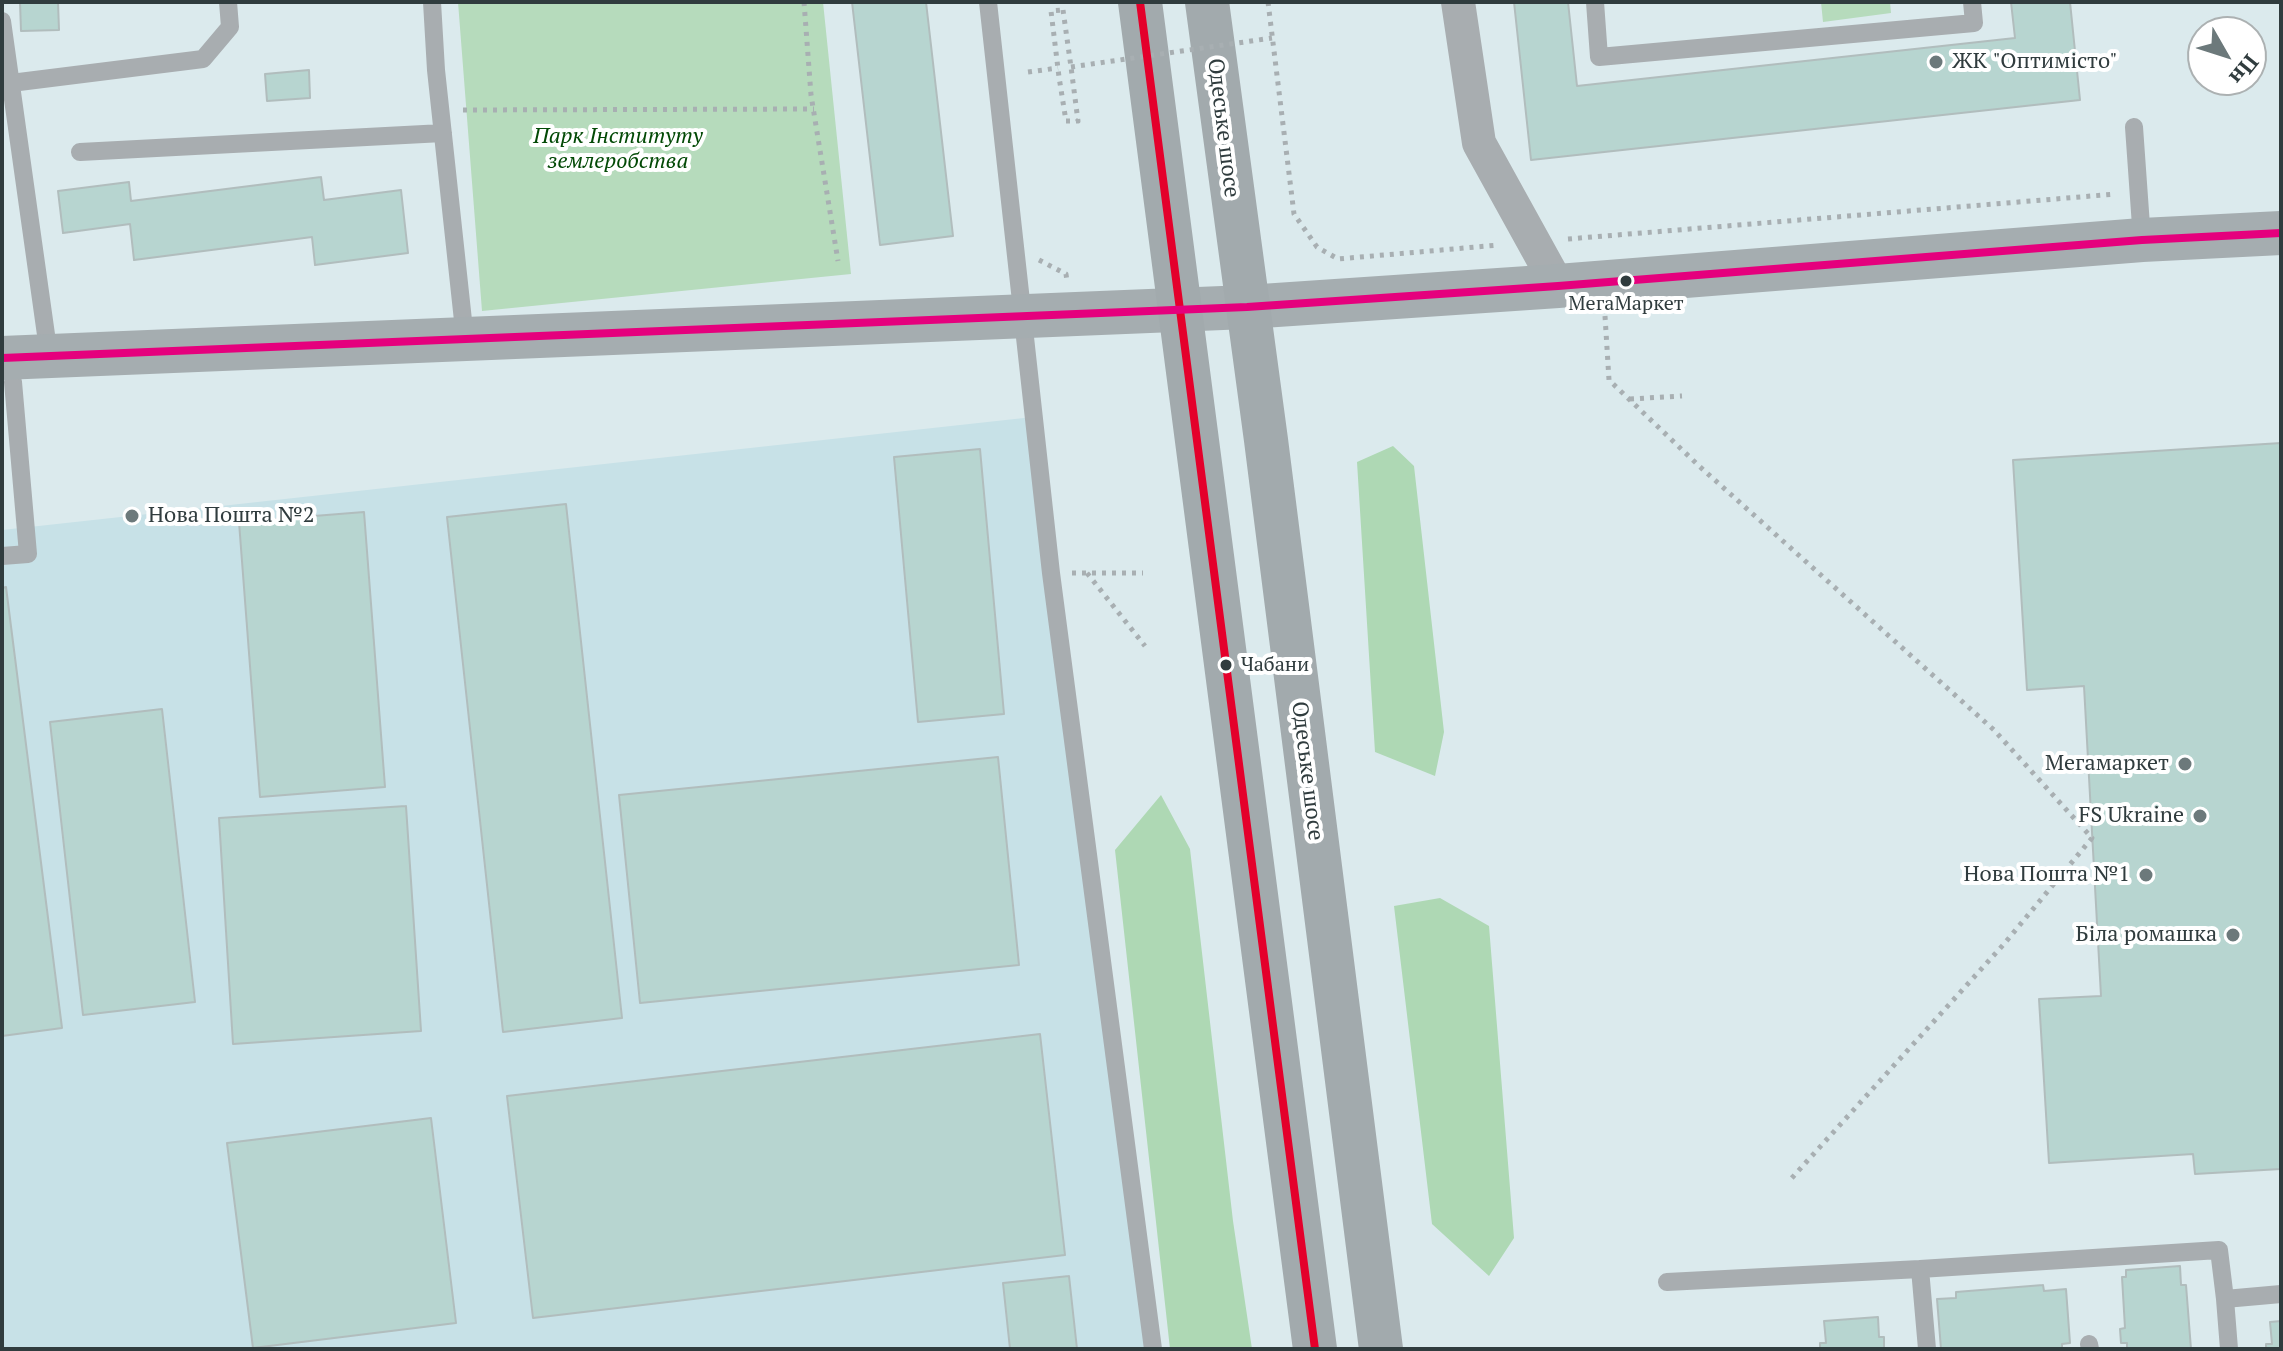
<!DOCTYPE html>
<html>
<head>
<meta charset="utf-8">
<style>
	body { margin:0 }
	#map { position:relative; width:2283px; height:1351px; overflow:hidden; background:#dbeaed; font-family:"PT Serif",serif }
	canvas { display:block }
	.frame { position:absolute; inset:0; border:4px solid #303c3e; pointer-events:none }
	.north { position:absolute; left:2187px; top:16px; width:80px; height:80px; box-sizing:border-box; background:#fff; border:2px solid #acb1b2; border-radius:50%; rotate:129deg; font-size:22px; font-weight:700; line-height:32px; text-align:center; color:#303c3e }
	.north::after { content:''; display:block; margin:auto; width:28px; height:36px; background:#6c797b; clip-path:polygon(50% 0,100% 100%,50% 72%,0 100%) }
</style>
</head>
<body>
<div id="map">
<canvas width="2283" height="1351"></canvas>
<div class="frame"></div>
<div class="north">Пн</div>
</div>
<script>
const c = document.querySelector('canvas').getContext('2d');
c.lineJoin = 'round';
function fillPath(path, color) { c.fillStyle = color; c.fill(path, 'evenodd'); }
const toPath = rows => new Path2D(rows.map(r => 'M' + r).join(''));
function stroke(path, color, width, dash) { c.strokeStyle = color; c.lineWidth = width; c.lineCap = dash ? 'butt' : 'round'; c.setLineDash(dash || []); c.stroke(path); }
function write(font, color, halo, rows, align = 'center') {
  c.font = font + ' "PT Serif",serif'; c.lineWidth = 8; c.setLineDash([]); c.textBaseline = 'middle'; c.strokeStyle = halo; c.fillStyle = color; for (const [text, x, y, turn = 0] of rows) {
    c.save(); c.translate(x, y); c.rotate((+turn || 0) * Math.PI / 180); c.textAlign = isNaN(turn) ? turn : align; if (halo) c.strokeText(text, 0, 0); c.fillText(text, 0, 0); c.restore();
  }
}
const built = toPath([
	[1033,417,1153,1349,2,1349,2,530]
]);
const green = toPath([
	[458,2,823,2,851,274,482,311],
	[1821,2,1890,2,1891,13,1823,22]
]);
const forest = toPath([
	[1393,446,1414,466,1444,732,1435,776,1375,752,1357,462],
	[1161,795,1190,849,1233,1221,1252,1349,1170,1349,1115,850],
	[1440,898,1489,926,1514,1238,1489,1276,1432,1224,1394,906]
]);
const building = toPath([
	[20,2,58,2,59,30,21,31,20,2],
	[852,2,926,2,953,236,880,245,852,2],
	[1514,2,1568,2,1577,86,2015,38,2011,2,2070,2,2080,100,1531,160,1514,2],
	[309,70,310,98,267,101,265,74,309,70],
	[321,177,324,200,401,190,408,253,315,265,312,237,134,260,130,224,63,233,58,191,129,182,131,201,321,177],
	[2281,443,2281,1169,2195,1174,2193,1154,2049,1163,2039,999,2101,996,2084,686,2027,690,2013,460,2281,443],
	[980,449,1004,714,918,722,894,457,980,449],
	[566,504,622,1018,503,1032,447,517,566,504],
	[364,512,385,787,260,797,239,522,364,512],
	[6,587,62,1028,2,1036,2,588,6,587],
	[162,709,195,1002,83,1015,50,722,162,709],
	[998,757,1019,965,640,1003,619,795,998,757],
	[406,806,421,1031,233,1044,219,818,406,806],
	[1040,1034,1065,1255,533,1318,507,1096,1040,1034],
	[431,1118,456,1323,253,1348,227,1143,431,1118],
	[2180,1266,2181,1285,2186,1285,2191,1349,2127,1349,2127,1343,2121,1343,2120,1329,2125,1328,2122,1277,2126,1277,2126,1270,2180,1266],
	[1069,1276,1077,1349,1010,1349,1003,1283,1069,1276],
	[2043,1285,2044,1291,2066,1289,2070,1343,2062,1344,2062,1348,1941,1349,1937,1299,1956,1298,1956,1292,2043,1285],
	[1878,1317,1879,1337,1884,1337,1884,1349,1820,1349,1820,1343,1826,1343,1824,1321,1878,1317],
	[2281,1321,2281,1349,2266,1349,2266,1344,2272,1344,2270,1322,2281,1321]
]);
const path = toPath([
	[804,2,811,95,838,261],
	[1268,2,1294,214,1317,247,1338,259,1499,245],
	[1063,10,1071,67,1078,121,1066,121,1059,77,1051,11,1063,10],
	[1028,72,1058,68],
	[463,110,814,109],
	[1568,239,2116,194],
	[1039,260,1066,274,1067,281],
	[1605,316,1609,380,1698,465,1994,730,2092,838,2004,944,1790,1180],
	[1630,399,1682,396],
	[1072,573,1143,573],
	[1087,573,1145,646]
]);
const lane = toPath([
	[432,2,436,70,465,339],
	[988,2,1051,573,1153,1349],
	[1595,2,1599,57,1974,23,1972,2],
	[2,21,49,356],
	[11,83,203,59,230,27,228,2],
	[2134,127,2142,240],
	[80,152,443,133],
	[2,556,28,554,13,382],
	[1920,1269,1927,1349],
	[1667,1282,1920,1269,2219,1250,2225,1299,2281,1294],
	[2225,1299,2229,1349],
	[2089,1344,2090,1349]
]);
const street = toPath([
	[1458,2,1479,143,1558,286]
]);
const secondary = toPath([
	[2,358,1247,307,1558,286,2142,240,2281,233]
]);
const highway = toPath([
	[1140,2,1315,1349],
	[1207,2,1266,440,1381,1349]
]);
const pathBridge = toPath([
	[1071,67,1272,38]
]);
const bus1 = toPath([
	[1140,2,1315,1349]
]);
const bus2 = toPath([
	[2,358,1247,307,1558,286,2142,240,2281,233]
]);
const markers = [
	[1936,62,8,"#6c797b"],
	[1626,281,7,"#303c3e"],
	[132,516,8,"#6c797b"],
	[1226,665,7,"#303c3e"],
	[2185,764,8,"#6c797b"],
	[2200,816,8,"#6c797b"],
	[2146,875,8,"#6c797b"],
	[2233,935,8,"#6c797b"]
];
const busNames = [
	["МегаМаркет",1626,304],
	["Чабани",1241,665,"left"]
];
const poiNames = [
	["ЖК \"Оптимісто\"",1952,62,"left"],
	["Нова Пошта №2",148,516,"left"],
	["Мегамаркет",2169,764],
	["FS Ukraine",2184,816],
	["Нова Пошта №1",2130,875],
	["Біла ромашка",2217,935]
];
const streetNames = [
	["Одеське шосе",1223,128,83],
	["Одеське шосе",1307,771,83]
];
const parkNames = [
	["Парк Інституту",618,137],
	["землеробства",618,162]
];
fillPath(built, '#c7e1e7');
fillPath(green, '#b6dbbc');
fillPath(forest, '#aed8b4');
fillPath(building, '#b7d5d0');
stroke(building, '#b1bdbd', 2);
stroke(path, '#a8afb2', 5, [4, 6]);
stroke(lane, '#a8adb0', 18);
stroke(street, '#a8adb0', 34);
stroke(secondary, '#a5adb0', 44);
stroke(highway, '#a2aaad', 44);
stroke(pathBridge, '#a8afb2', 5, [4, 6]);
stroke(bus1, '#e4002b', 8);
stroke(bus2, '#e5007d', 8);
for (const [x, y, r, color] of markers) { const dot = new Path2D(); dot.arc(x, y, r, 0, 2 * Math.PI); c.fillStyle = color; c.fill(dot); stroke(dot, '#fff', 3); }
write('20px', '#303c3e', '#fff', busNames);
write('22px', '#303c3e', '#fff', poiNames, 'right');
write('22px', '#303c3e', '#fff', streetNames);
write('italic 22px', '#024905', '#fff', parkNames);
</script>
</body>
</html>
